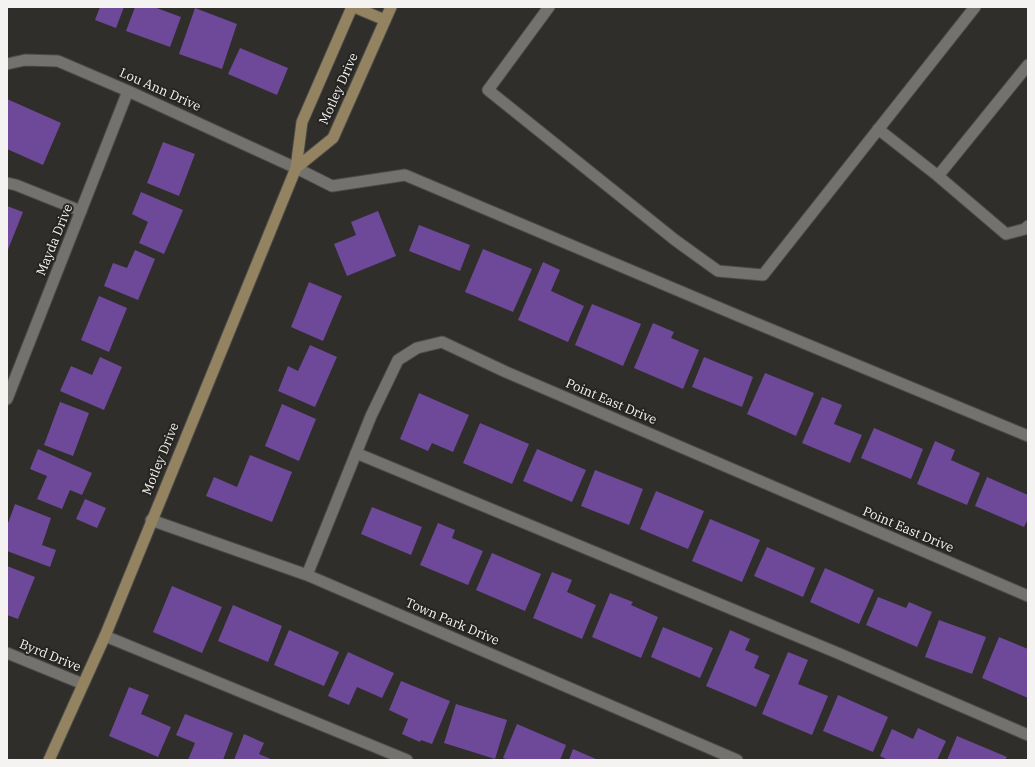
<!DOCTYPE html>
<html>
<head>
<meta charset="utf-8">
<style>
	body { margin:0 }
	#map { position:relative; width:1035px; height:767px; overflow:hidden; background:#2f2e2b; font-family:"IBM Plex Serif",serif }
	canvas { display:block }
	.frame { position:absolute; inset:0; border:8px solid #f4f3f1; pointer-events:none }
</style>
</head>
<body>
<div id="map">
<canvas width="1035" height="767"></canvas>
<div class="frame"></div>
</div>
<script>
const c = document.querySelector('canvas').getContext('2d');
c.lineJoin = 'round';
function fillPath(path, color) { c.fillStyle = color; c.fill(path, 'evenodd'); }
const toPath = rows => new Path2D(rows.map(r => 'M' + r).join(''));
function stroke(path, color, width, dash) { c.strokeStyle = color; c.lineWidth = width; c.lineCap = dash ? 'butt' : 'round'; c.setLineDash(dash || []); c.stroke(path); }
function write(font, color, halo, rows, align = 'center') {
  c.font = font + ' "IBM Plex Serif",serif'; c.lineWidth = 4; c.setLineDash([]); c.textBaseline = 'middle'; c.strokeStyle = halo; c.fillStyle = color; for (const [text, x, y, turn = 0] of rows) {
    c.save(); c.translate(x, y); c.rotate((+turn || 0) * Math.PI / 180); c.textAlign = isNaN(turn) ? turn : align; if (halo) c.strokeText(text, 0, 0); c.fillText(text, 0, 0); c.restore();
  }
}
const building = toPath([
	[100,7,124,7,116,28,95,20],
	[135,7,154,7,181,17,170,47,126,31],
	[195,8,237,24,222,69,179,54],
	[240,48,288,68,277,95,228,74],
	[7,99,61,123,43,165,7,149],
	[163,142,195,154,179,196,147,183],
	[141,192,183,210,164,254,139,243,148,222,132,214],
	[7,206,23,212,7,252],
	[378,211,396,256,347,276,334,244,356,235,351,222],
	[419,225,470,245,460,271,409,251],
	[483,249,532,269,513,312,465,292],
	[135,250,155,259,138,300,104,286,113,263,127,268],
	[543,262,560,270,551,291,584,306,568,342,518,320],
	[309,282,342,296,323,341,291,327],
	[99,296,127,308,109,352,81,340],
	[592,304,641,324,623,366,575,345],
	[653,323,674,332,671,338,699,350,683,389,634,368],
	[310,345,337,357,315,407,278,391,288,366,298,371],
	[100,357,122,367,104,410,60,391,71,366,92,375],
	[704,357,753,377,742,407,692,387],
	[765,373,814,393,796,436,747,414],
	[419,393,469,415,453,452,432,443,428,451,400,439],
	[822,397,842,405,834,424,862,435,850,463,802,443],
	[60,402,89,413,73,456,44,445],
	[282,404,316,419,299,461,265,446],
	[480,423,529,444,512,484,463,463],
	[874,428,923,449,911,479,861,458],
	[935,441,955,450,951,460,980,473,967,505,917,484],
	[38,449,92,473,82,495,70,490,62,509,37,499,47,476,30,469],
	[537,449,586,470,572,502,523,481],
	[250,455,292,472,272,522,206,496,214,477,237,487],
	[595,470,643,489,629,525,581,506],
	[987,477,1028,495,1028,519,1024,527,975,506],
	[656,491,704,511,688,549,640,529],
	[85,499,106,508,97,528,76,519],
	[15,504,51,518,42,545,56,550,50,567,7,551,7,526],
	[372,507,422,527,411,555,361,534],
	[710,519,760,540,742,582,692,561],
	[438,523,455,530,452,538,483,551,468,585,420,565],
	[767,547,815,568,803,597,754,576],
	[492,553,541,574,525,611,476,590],
	[7,566,35,577,18,619,7,615],
	[825,568,874,590,859,624,810,602],
	[552,572,572,580,567,592,596,605,582,639,533,618],
	[172,586,222,607,202,653,153,632],
	[610,593,633,602,631,605,658,617,641,658,592,637],
	[878,597,906,608,909,602,932,612,917,647,866,625],
	[233,605,282,626,268,662,218,641],
	[939,620,986,637,972,674,925,657],
	[663,627,713,648,700,678,651,657],
	[289,630,339,652,324,686,274,665],
	[730,630,750,639,745,650,759,656,754,668,770,675,756,707,706,686],
	[999,637,1028,649,1028,698,982,678],
	[348,652,394,673,382,698,357,687,349,705,328,696],
	[788,652,808,660,798,684,828,696,812,735,762,714],
	[401,681,450,701,432,744,421,740,420,742,402,734,408,719,389,710],
	[129,687,149,695,141,714,171,727,158,757,109,736],
	[838,695,888,717,873,752,823,731],
	[456,704,507,720,495,759,444,743],
	[185,714,233,733,223,760,188,760,195,743,176,735],
	[517,724,566,745,560,760,509,760,503,758],
	[918,728,946,741,937,760,888,760,880,756,892,729,913,739],
	[244,734,264,743,259,754,273,760,234,760],
	[957,736,1007,757,1005,760,947,760],
	[573,749,598,760,569,760]
]);
const service = toPath([
	[549,7,488,90,675,240,718,271,763,275,975,7],
	[1028,65,938,176,1006,234,1025,229,1028,226],
	[878,129,938,176],
	[296,168,332,186,405,175,741,317,1028,436],
	[7,183,16,185,81,211],
	[356,453,840,654,1028,735],
	[105,636,407,760]
]);
const minor = toPath([
	[7,64,25,60,58,61,128,91,296,168],
	[7,399,128,91],
	[151,520,307,575,737,760],
	[307,575,371,416,398,360,417,348,442,342,506,372,1028,596],
	[7,653,83,684]
]);
const secondary = toPath([
	[354,7,385,20],
	[296,168,333,138,391,7],
	[49,760,105,636,296,168,302,122,352,7]
]);
const streetNames = [
	["Motley Drive",339,89,-66],
	["Lou Ann Drive",160,90,24],
	["Mayda Drive",55,240,-68],
	["Point East Drive",611,402,23],
	["Motley Drive",161,459,-68],
	["Point East Drive",908,530,23],
	["Town Park Drive",452,622,23],
	["Byrd Drive",50,656,22]
];
fillPath(building, '#6e4999');
stroke(service, '#4c4b48', 13);
stroke(minor, '#4c4b48', 13);
stroke(secondary, '#4c4b48', 13);
stroke(service, '#74726f', 11);
stroke(minor, '#74726f', 11);
stroke(secondary, '#938360', 11);
write('13px', '#f4f3f1', '#252421', streetNames);
</script>
</body>
</html>
